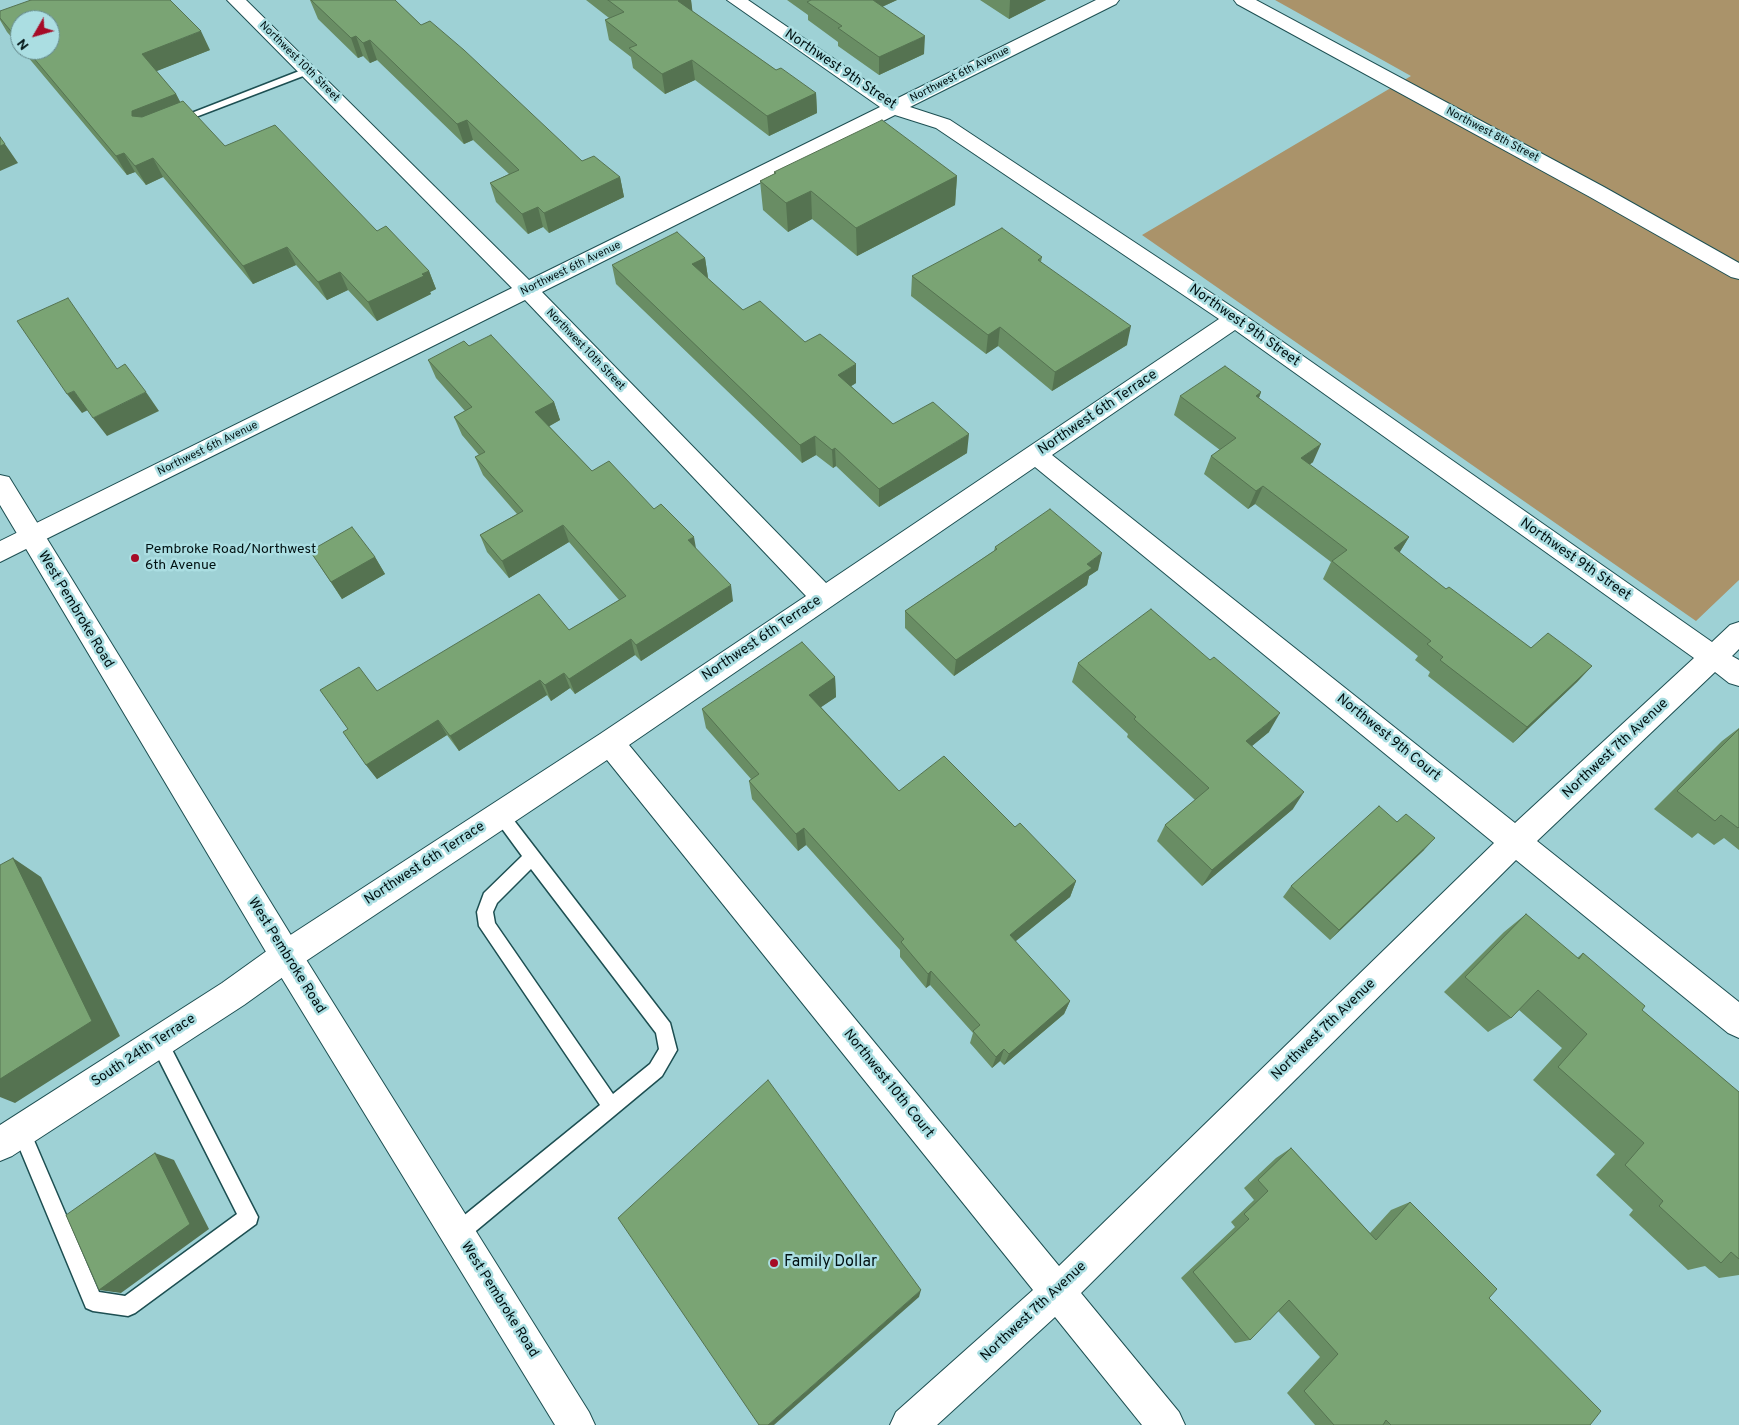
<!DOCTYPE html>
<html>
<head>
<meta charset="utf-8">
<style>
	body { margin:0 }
	#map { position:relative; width:1739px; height:1425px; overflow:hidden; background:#9ed1d5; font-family:Overpass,sans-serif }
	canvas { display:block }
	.north { position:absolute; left:10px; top:10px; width:50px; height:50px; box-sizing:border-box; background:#abdee2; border:1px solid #678c8f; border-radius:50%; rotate:232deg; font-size:14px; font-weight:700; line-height:20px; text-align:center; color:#011112 }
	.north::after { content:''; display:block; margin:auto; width:18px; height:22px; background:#a60c27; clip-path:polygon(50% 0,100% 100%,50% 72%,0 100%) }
</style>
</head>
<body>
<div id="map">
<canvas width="1739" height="1425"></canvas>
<div class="north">N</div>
</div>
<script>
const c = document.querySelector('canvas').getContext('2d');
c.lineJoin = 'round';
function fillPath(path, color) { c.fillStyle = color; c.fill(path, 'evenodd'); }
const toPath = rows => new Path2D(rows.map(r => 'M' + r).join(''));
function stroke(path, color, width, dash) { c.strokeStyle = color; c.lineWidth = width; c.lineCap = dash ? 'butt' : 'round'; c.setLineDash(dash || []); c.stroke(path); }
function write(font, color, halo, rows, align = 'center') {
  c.font = font + ' Overpass,sans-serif'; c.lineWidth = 5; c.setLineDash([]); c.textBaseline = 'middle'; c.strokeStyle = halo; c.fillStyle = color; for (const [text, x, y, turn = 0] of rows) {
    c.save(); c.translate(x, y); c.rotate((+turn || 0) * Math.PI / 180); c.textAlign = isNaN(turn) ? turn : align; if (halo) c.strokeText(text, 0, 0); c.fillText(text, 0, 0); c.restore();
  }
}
const green = toPath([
	[1275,0,1739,0,1739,580,1696,621,1142,235,1411,76]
]);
const service = toPath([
	[307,68,312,71,311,73,180,123,176,124,171,121,307,68],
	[500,808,506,810,670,1023,677,1050,662,1076,465,1240,458,1242,451,1240,449,1233,451,1226,600,1105,479,926,477,912,484,893,522,856,492,815,494,810,500,808],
	[531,869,656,1033,659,1049,650,1064,613,1094,495,923,493,912,497,903,531,869],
	[159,1033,165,1036,258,1217,256,1224,135,1313,128,1316,93,1311,86,1308,12,1130,15,1124,21,1121,27,1124,99,1292,125,1296,237,1214,153,1048,150,1042,153,1036,159,1033]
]);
const minor = toPath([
	[227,0,246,0,529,280,880,107,727,0,748,0,894,100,1096,0,1119,0,1116,4,910,107,950,120,1243,314,1712,642,1730,625,1739,622,1739,649,1732,656,1739,660,1739,686,1729,683,1715,672,1537,841,1739,1002,1739,1038,1728,1033,1516,860,1081,1293,1179,1412,1185,1425,1142,1425,1055,1317,937,1425,890,1425,896,1412,1033,1290,607,760,297,967,244,1005,12,1156,0,1161,0,1125,222,983,275,945,600,734,806,596,525,300,0,562,0,541,512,288,227,0],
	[895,115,936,128,1219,319,826,583,542,292,895,115],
	[1235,330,1694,658,1515,823,1052,455,1235,330],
	[1035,467,1494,843,1059,1266,629,745,1035,467],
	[1234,0,1256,0,1604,187,1739,263,1739,279,1731,277,1590,197,1237,4,1234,0]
]);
const secondary = toPath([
	[0,475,9,477,297,945,589,1412,595,1425,555,1425,275,967,0,505,0,475]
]);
const wall = toPath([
	[310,0,395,0,421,25,582,161,620,177,624,197,549,233,543,227,528,234,496,202,490,183,509,174,473,140,464,144,377,60,370,63,363,56,358,58,318,19],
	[586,0,691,0,692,11,776,70,816,93,817,113,769,136,695,80,665,94,633,68,631,57,609,40,605,20,609,18],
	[787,0,897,0,882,7,924,54,879,75,838,46,838,42,808,20,808,15],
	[980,0,1046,0,1009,19],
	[0,11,210,50,156,71,176,94,180,102,225,146,377,231,429,271,436,289,430,292,431,294,377,321,348,290,327,300,296,265,253,284,163,177,146,185,135,172,127,175,22,50,50,50,20,20,20,47,7,32,0,20],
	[774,172,957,176,955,205,857,256,812,219,788,232,763,210,760,181,774,174],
	[1042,257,1041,262,1127,345,1052,391,998,346,986,354,911,296,912,276],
	[705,258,708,278,707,278,743,310,805,342,856,383,851,386,893,424,967,453,879,507,836,466,833,468,816,455,802,463,616,284,612,265],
	[469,346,554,402,560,420,549,426,592,471,654,509,696,549,733,601,641,661,635,655,575,694,570,688,551,701,547,695,459,751,447,735,377,779,366,765,348,729,377,691,569,630,619,600,569,542,509,578,487,552,480,535,517,514,483,475,475,457,479,455,462,435,454,417,465,411,436,378,428,360],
	[1261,392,1259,398,1313,462,1309,465,1409,537,1399,553,1446,589,1531,648,1592,666,1577,682,1513,743,1428,676,1430,672,1415,660,1418,656,1323,579,1331,562,1255,504,1248,509,1204,474,1211,456,1220,450,1174,415,1180,396],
	[995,547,1098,570,1089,576,1087,585,954,676,905,628,905,611,994,551],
	[310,551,375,557,385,574,342,599],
	[1078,663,1269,732,1252,746,1293,809,1202,886,1157,841,1165,825,1195,800,1127,737,1128,734,1072,682],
	[835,677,836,697,821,707,899,791,1015,827,1076,881,1070,897,1015,941,1070,1001,1064,1014,1004,1065,1000,1061,992,1068,970,1043,973,1033,930,985,926,988,900,957,900,950,806,845,798,851,752,799,749,781,751,779,706,728,702,709],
	[1739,728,1739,850,1724,838,1714,845,1698,833,1692,838,1654,809,1722,741],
	[1397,822,1424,850,1330,940,1283,897,1291,886],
	[1526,914,1577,958,1583,953,1642,1010,1739,1092,1739,1275,1719,1278,1705,1266,1688,1270,1629,1215,1633,1210,1596,1175,1615,1154,1533,1080,1562,1048,1519,1010,1511,1018,1488,1032,1444,992,1504,932],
	[1291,1148,1370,1233,1391,1210,1410,1202,1489,1298,1590,1425,1315,1425,1287,1393,1320,1357,1278,1311,1250,1340,1235,1343,1181,1278,1235,1227,1231,1222,1254,1200,1244,1188,1276,1158]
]);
const shadedWall = toPath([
	[679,0,691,0,693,15,678,1],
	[866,0,897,0,866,14],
	[1010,0,1046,0,1009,19],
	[201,31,210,50,152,73,142,54],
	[356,36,363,56,358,58,351,38],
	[925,36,924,54,879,75,879,57],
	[370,40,377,60,370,63,363,43],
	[692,60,695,80,665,94,662,74],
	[816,93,817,113,769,136,767,116],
	[176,94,186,113,142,130,132,116,132,111],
	[467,120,473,140,464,144,457,124],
	[5,144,18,163,0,171,0,146],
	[124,153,135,172,127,175,116,156],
	[153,158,163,177,146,185,135,166],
	[957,176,955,205,857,256,856,228],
	[620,177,624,197,549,233,544,213],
	[811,191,812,219,788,232,786,203],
	[538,207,543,227,528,234,522,214],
	[287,247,296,265,253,284,243,266],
	[705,258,708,278,695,284,692,264],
	[429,271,436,289,430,292,431,294,377,321,368,302],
	[340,272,348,290,327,300,318,282],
	[1131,326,1127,345,1052,391,1055,372],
	[1000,327,998,346,986,354,988,335],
	[856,364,856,383,839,394,838,375],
	[74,391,88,410,82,413,67,394],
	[146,392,159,411,107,436,93,418],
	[1261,392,1254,411,1256,396],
	[554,402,560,420,541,431,535,412],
	[969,434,967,453,879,507,879,489],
	[815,436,816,455,802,463,800,445],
	[1321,444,1313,462,1293,477,1301,458],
	[835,448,836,466,833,468,832,450],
	[1263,486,1255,504,1248,509,1256,491],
	[563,525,569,542,509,578,502,561],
	[694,537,697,554,688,540],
	[1409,537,1398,555,1394,548],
	[1102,553,1098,570,1089,576,1087,585,954,676,956,660],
	[375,557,385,574,342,599,331,582],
	[731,585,733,601,641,661,636,645],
	[631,639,635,655,575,694,569,679],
	[1592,666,1577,682,1513,743,1527,727],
	[564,673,570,688,551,701,545,685],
	[835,677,836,697,811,714,809,695],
	[540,680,547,695,459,751,450,736],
	[1280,713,1269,732,1236,759,1246,741],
	[438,720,447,735,377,779,366,765],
	[1304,792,1293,809,1202,886,1212,870],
	[804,828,806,845,798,851,796,834],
	[1435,838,1424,850,1330,940,1339,930],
	[13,858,41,877,120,1036,15,1103,0,1097,0,1079],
	[1076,881,1070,897,1005,950,1010,935],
	[931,971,930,985,926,988,928,974],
	[1070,1001,1064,1014,1004,1065,1009,1054],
	[1004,1049,1000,1061,992,1068,996,1057],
	[155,1153,174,1160,209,1229,121,1293,99,1290],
	[921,1290,919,1297,774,1425,768,1425]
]);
const building = toPath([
	[31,0,170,0,201,31,142,54,176,94,132,111,132,116,142,117,183,101,225,146,275,125,377,231,386,226,429,271,422,274,424,276,368,302,340,272,318,282,287,247,243,266,153,158,135,166,124,153,116,156,27,50,50,50,50,20,20,20,20,42,0,18,0,11,31,0],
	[311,0,395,0,421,25,430,21,464,50,582,161,594,156,620,177,544,213,538,207,522,214,490,183,519,170,467,120,457,124,370,40,363,43,356,36,351,38,311,0],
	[608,0,679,0,678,1,776,70,781,68,816,93,767,116,692,60,662,74,629,48,637,45,605,20,624,12,608,0],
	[811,0,873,0,925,36,879,57,838,28,842,26,807,2,811,0],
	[882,120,957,176,856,228,811,191,786,203,760,181,776,173,774,172,882,120],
	[0,137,5,144,0,146,0,137],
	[1002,228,1042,257,1038,260,1131,326,1055,372,1000,327,988,335,912,276,1002,228],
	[677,232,705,258,692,264,743,310,760,301,805,342,820,334,856,364,838,375,893,424,933,402,969,434,879,489,835,448,832,450,815,436,800,445,612,265,677,232],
	[68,298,117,369,125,364,146,392,93,418,74,391,67,394,17,321,68,298],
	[491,335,554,402,535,412,592,471,609,461,654,509,661,504,694,537,688,540,731,585,636,645,631,639,569,679,564,673,545,685,540,680,450,736,438,720,366,765,343,732,348,729,320,690,359,667,377,691,539,594,569,630,626,596,563,525,502,561,480,535,523,511,475,457,485,452,454,417,472,407,428,360,464,341,469,346,491,335],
	[1225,366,1261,392,1256,396,1321,444,1301,458,1409,537,1394,548,1446,589,1449,587,1531,648,1548,633,1592,666,1527,727,1440,660,1443,657,1427,644,1431,641,1332,561,1347,550,1263,486,1256,491,1211,456,1236,438,1180,396,1225,366],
	[1050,509,1102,553,1087,564,1092,568,956,660,905,611,997,549,995,547,1050,509],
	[352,527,375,557,331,582,310,551,352,527],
	[1151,609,1210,660,1214,657,1280,713,1246,741,1304,792,1212,870,1165,825,1209,788,1134,719,1136,717,1078,663,1151,609],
	[802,642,835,677,809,695,899,791,944,756,1015,827,1020,823,1076,881,1010,935,1070,1001,1009,1054,1004,1049,996,1057,973,1031,980,1025,931,971,928,974,901,942,904,939,804,828,796,834,749,781,759,774,702,709,802,642],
	[1739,729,1739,827,1738,828,1721,815,1715,821,1677,791,1739,729],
	[1379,806,1397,822,1406,814,1435,838,1339,930,1291,886,1379,806],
	[13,858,92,1021,0,1079,0,865,13,858],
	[1526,914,1579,959,1583,953,1645,1006,1642,1010,1739,1092,1739,1259,1731,1252,1721,1263,1659,1206,1663,1201,1625,1165,1644,1143,1558,1067,1587,1034,1538,990,1511,1018,1465,977,1526,914],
	[768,1080,921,1290,768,1425,759,1425,618,1218,768,1080],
	[1291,1148,1376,1240,1410,1202,1497,1289,1489,1298,1601,1411,1590,1425,1391,1425,1386,1420,1383,1425,1334,1425,1304,1391,1338,1354,1289,1300,1250,1340,1193,1272,1249,1219,1244,1214,1268,1191,1258,1180,1291,1148],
	[155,1153,190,1224,99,1290,66,1215,155,1153]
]);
const markers = [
	[135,558,5,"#a60c27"],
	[774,1263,5,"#a60c27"]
];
const farStreetnames = [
	["Northwest 10th Street",299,62,45],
	["Northwest 6th Avenue",960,75,-27],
	["Northwest 8th Street",1492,135,28],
	["Northwest 6th Avenue",571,269,-26],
	["Northwest 10th Street",585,350,46],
	["Northwest 6th Avenue",208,449,-26]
];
const streetNames = [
	["Northwest 9th Street",840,70,34],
	["Northwest 9th Street",1244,326,35],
	["Northwest 6th Terrace",1098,413,-34],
	["Northwest 9th Street",1575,560,35],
	["West Pembroke Road",75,610,59],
	["Northwest 6th Terrace",762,639,-34],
	["Northwest 9th Court",1388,738,39],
	["Northwest 7th Avenue",1616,749,-43],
	["Northwest 6th Terrace",425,864,-33],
	["West Pembroke Road",286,956,58],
	["Northwest 7th Avenue",1324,1030,-44],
	["South 24th Terrace",144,1051,-33],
	["Northwest 10th Court",888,1084,51],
	["West Pembroke Road",499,1300,58],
	["Northwest 7th Avenue",1034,1312,-43]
];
const poiNames = [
	["Pembroke Road/Northwest",145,550],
	["6th Avenue",145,566]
];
const nearPoinames = [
	["Family Dollar",784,1263]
];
fillPath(green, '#aa936a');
stroke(service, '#1d4f52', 3);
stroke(minor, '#1d4f52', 2);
stroke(secondary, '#1d4f52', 2);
fillPath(service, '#fff');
fillPath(minor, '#fff');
fillPath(secondary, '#fff');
fillPath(wall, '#698d64');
fillPath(shadedWall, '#557351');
fillPath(building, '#7aa474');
stroke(building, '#557351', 1);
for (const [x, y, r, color] of markers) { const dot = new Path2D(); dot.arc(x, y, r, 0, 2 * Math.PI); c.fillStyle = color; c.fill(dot); stroke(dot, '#abdee2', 2); }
write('11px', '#011112', '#abdee2', farStreetnames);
write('14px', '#011112', '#abdee2', streetNames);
write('14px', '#011112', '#abdee2', poiNames, 'left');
write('16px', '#011112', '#abdee2', nearPoinames, 'left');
</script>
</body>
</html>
